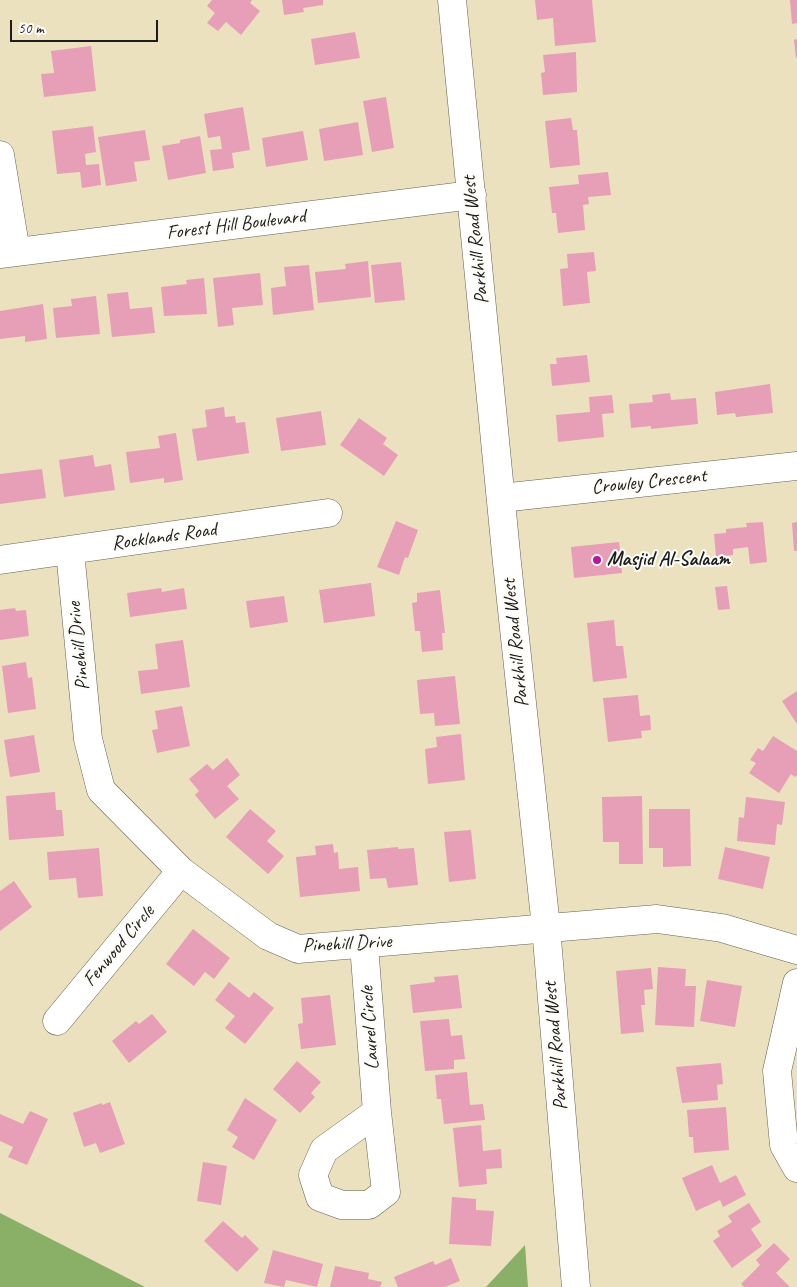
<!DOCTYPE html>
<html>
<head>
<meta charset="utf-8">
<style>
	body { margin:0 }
	#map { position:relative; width:797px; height:1287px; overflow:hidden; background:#ebe1bf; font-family:Caveat,sans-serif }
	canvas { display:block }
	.scale { position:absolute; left:10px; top:20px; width:148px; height:22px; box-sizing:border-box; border:2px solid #1c1c1c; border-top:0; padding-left:6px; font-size:15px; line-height:18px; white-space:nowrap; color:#1c1c1c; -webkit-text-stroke:4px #fdfcf7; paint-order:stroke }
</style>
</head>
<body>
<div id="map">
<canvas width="797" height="1287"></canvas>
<div class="scale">50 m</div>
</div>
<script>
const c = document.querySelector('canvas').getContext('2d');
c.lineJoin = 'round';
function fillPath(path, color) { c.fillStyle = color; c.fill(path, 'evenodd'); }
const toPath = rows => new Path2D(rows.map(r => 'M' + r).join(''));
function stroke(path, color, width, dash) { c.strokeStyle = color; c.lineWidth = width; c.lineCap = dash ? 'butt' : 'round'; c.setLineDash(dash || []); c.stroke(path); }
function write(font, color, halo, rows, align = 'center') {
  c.font = font + ' Caveat,sans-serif'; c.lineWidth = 4; c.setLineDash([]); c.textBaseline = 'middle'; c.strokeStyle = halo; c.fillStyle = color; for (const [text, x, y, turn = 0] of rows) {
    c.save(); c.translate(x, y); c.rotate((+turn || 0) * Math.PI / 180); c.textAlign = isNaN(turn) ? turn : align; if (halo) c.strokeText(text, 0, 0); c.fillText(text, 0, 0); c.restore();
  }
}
const forest = toPath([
	[0,1213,145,1287,0,1287],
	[525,1245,528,1287,486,1287]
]);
const building = toPath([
	[212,0,252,0,250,3,260,11,241,35,226,22,218,31,207,23,215,13,207,6],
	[282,0,323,0,323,5,303,8,304,12,284,15],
	[535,0,592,0,596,42,555,46,553,18,537,20],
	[790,0,797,0,797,23,792,24],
	[355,32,360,58,315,65,311,39],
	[797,39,797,58,796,58,794,40],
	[91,46,96,91,44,97,41,74,54,73,51,51],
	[576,52,577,92,543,95,541,73,545,72,543,55],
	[386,97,394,148,372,152,363,101],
	[243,107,250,150,232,153,234,168,213,171,210,150,222,149,220,136,208,138,204,114],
	[571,118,573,130,577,130,580,165,550,168,545,121],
	[358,122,363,155,324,161,319,129],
	[93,126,96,152,85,154,86,165,99,164,101,185,82,188,80,172,57,174,52,131],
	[145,130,150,160,134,162,137,181,106,186,98,137],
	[303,131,308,160,266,167,262,138],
	[200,136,206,173,168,180,162,146,180,143,180,140],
	[608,172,611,195,588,197,589,204,583,205,585,230,558,233,556,213,552,213,549,187,579,184,578,175],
	[594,252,596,271,587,272,590,303,563,306,560,269,568,268,567,254],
	[368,261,371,297,318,303,315,272,346,269,345,264],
	[401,262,405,300,375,303,371,265],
	[309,265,314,310,273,315,271,288,286,286,284,267],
	[260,273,263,305,232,308,234,325,218,327,213,278],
	[204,278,207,314,164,316,161,287,187,284,186,280],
	[128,292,130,309,152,307,155,333,112,337,107,294],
	[96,296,100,334,56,338,53,308,72,306,71,299],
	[43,304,47,339,25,342,25,336,0,339,0,311],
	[587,355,590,382,552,386,550,364,557,364,556,358],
	[770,384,773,413,736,417,735,413,717,415,715,392],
	[670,393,671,400,696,398,698,424,651,429,651,426,631,428,629,404,653,402,652,395],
	[612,395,614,413,602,414,604,437,558,442,556,415,590,412,589,397],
	[224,407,225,417,235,416,236,423,245,422,249,453,197,461,192,429,207,427,205,410],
	[321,411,326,445,281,451,276,418],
	[359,418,387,438,383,444,398,455,384,476,340,445],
	[176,433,183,480,164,483,164,478,130,483,126,452,160,448,158,436],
	[93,455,95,467,111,464,115,490,64,497,59,460],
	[42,469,46,498,0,504,0,474],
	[396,521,418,530,408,558,405,557,399,575,377,567],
	[763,522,767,562,750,564,748,547,733,549,733,555,716,557,714,534,726,533,726,529,747,527,746,523],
	[797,522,797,551,794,551,792,523],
	[619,542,622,573,574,578,571,547],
	[371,583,375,616,324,623,319,590],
	[727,586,730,609,718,610,715,587],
	[161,588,162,592,184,588,187,609,130,617,127,593],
	[440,590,445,633,442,633,443,650,422,652,420,631,415,631,412,603,417,602,417,593],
	[284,596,288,622,250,628,246,601],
	[15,608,16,611,26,610,29,636,0,640,0,610],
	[614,620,616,646,623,646,627,678,593,682,587,623],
	[183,640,190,687,141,694,138,671,158,669,155,644],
	[26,662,28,678,32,677,36,709,8,713,2,666],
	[455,676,460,724,435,726,434,713,420,714,417,680],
	[797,691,797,724,782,701],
	[638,695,640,716,650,715,651,730,641,731,642,738,608,742,603,698],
	[182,706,190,746,157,753,152,730,158,729,155,711],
	[461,734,465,780,428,784,425,749,437,747,436,737],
	[34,735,40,772,10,777,4,740],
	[773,736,797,751,797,775,795,777,791,774,779,793,749,773,756,763,750,760,758,748,763,751],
	[227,758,240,775,227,786,239,799,215,819,195,795,199,791,189,779,207,764,213,770],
	[55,792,56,810,62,810,64,836,9,840,6,796],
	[642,796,643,864,619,864,619,842,603,842,602,797],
	[746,797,785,802,782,825,777,824,775,845,737,841,739,817,744,818],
	[250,809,276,831,267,841,284,856,268,874,226,837],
	[649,809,690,809,691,866,663,867,663,848,649,848],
	[471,830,476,879,449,882,444,832],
	[333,844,334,853,338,852,339,869,358,867,360,891,300,897,296,857,316,855,315,846],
	[398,847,398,849,414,848,418,885,388,888,386,878,370,879,367,850],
	[725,847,770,857,763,889,718,879],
	[99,848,103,896,78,898,76,878,49,880,47,852],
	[14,881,32,907,0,931,0,891],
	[193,929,230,958,214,979,205,972,194,986,166,964],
	[658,967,686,969,685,986,696,986,694,1027,655,1025],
	[651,968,653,989,644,990,645,1005,641,1005,644,1032,621,1034,616,971],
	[458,975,462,1008,413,1013,410,985,435,982,434,977],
	[707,980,742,986,735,1027,700,1021],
	[229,982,249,998,254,992,274,1008,245,1044,225,1028,235,1016,215,1000],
	[330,995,336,1045,301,1049,298,1024,303,1023,301,998],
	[152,1014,167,1032,129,1063,112,1041,136,1021,139,1024],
	[449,1019,451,1036,462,1035,465,1059,454,1060,454,1069,425,1071,420,1021],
	[297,1061,321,1082,311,1093,315,1097,300,1113,273,1089],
	[721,1063,723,1084,717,1085,718,1100,682,1103,676,1067],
	[467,1072,470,1105,483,1104,485,1120,444,1124,441,1099,437,1099,435,1075],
	[245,1098,277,1120,254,1160,232,1147,238,1137,227,1130],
	[110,1102,125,1144,100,1153,96,1143,84,1147,73,1113,102,1103,102,1105],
	[726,1107,729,1150,694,1153,693,1137,689,1137,687,1110],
	[30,1111,48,1119,27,1165,8,1157,13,1147,0,1141,0,1114,23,1124],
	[481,1125,483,1151,501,1149,502,1168,486,1169,487,1184,459,1187,453,1128],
	[203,1162,227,1166,221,1205,197,1201],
	[712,1165,720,1183,736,1175,746,1195,723,1207,720,1200,696,1211,682,1178],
	[452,1197,476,1199,476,1210,494,1211,491,1246,449,1244],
	[749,1203,761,1222,751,1229,762,1246,732,1268,713,1241,720,1236,717,1231,732,1222,728,1216],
	[223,1221,242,1238,245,1235,259,1249,237,1272,204,1241],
	[774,1243,790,1259,776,1273,790,1287,744,1287,741,1284,760,1265,756,1260],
	[273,1250,323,1264,317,1287,286,1280,284,1287,264,1283],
	[451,1258,460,1281,445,1287,398,1287,394,1277,433,1261,435,1265],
	[335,1266,369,1273,368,1279,382,1282,380,1287,330,1287]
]);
const minor = toPath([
	[0,155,16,252],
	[0,254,472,195],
	[501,498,797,466],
	[70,551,88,739,101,790,181,871,268,936,298,949,657,919,722,928,797,950],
	[0,560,328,513],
	[364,945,377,1112,386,1192,369,1205,342,1205,320,1197,313,1175,324,1150,377,1112],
	[797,983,777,1071,784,1145,797,1168],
	[57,1021,181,871]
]);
const major = toPath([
	[452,0,507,563,546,927,576,1287]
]);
const markers = [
	[597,560,5,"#b5179e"]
];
const streetNames = [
	["Forest Hill Boulevard",236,225,-7],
	["Parkhill Road West",476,240,-96],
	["Crowley Crescent",649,482,-6],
	["Rocklands Road",164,537,-8],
	["Parkhill Road West",516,643,-96],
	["Pinehill Drive",79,646,-96],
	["Pinehill Drive",347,944,-3],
	["Fenwood Circle",119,946,-50],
	["Laurel Circle",370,1028,-94],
	["Parkhill Road West",556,1046,-95]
];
const poiNames = [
	["Masjid Al-Salaam",607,560]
];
fillPath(forest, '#89b066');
fillPath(building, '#e69fb7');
stroke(minor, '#646155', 29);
stroke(major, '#646155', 29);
stroke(minor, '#fff', 28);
stroke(major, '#fff', 28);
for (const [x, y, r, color] of markers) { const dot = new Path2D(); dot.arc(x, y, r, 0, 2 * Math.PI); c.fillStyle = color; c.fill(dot); stroke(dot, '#fdfcf7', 2); }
write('20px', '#1c1c1c', '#fdfcf7', streetNames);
write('bold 20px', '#1c1c1c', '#fdfcf7', poiNames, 'left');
</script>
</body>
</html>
